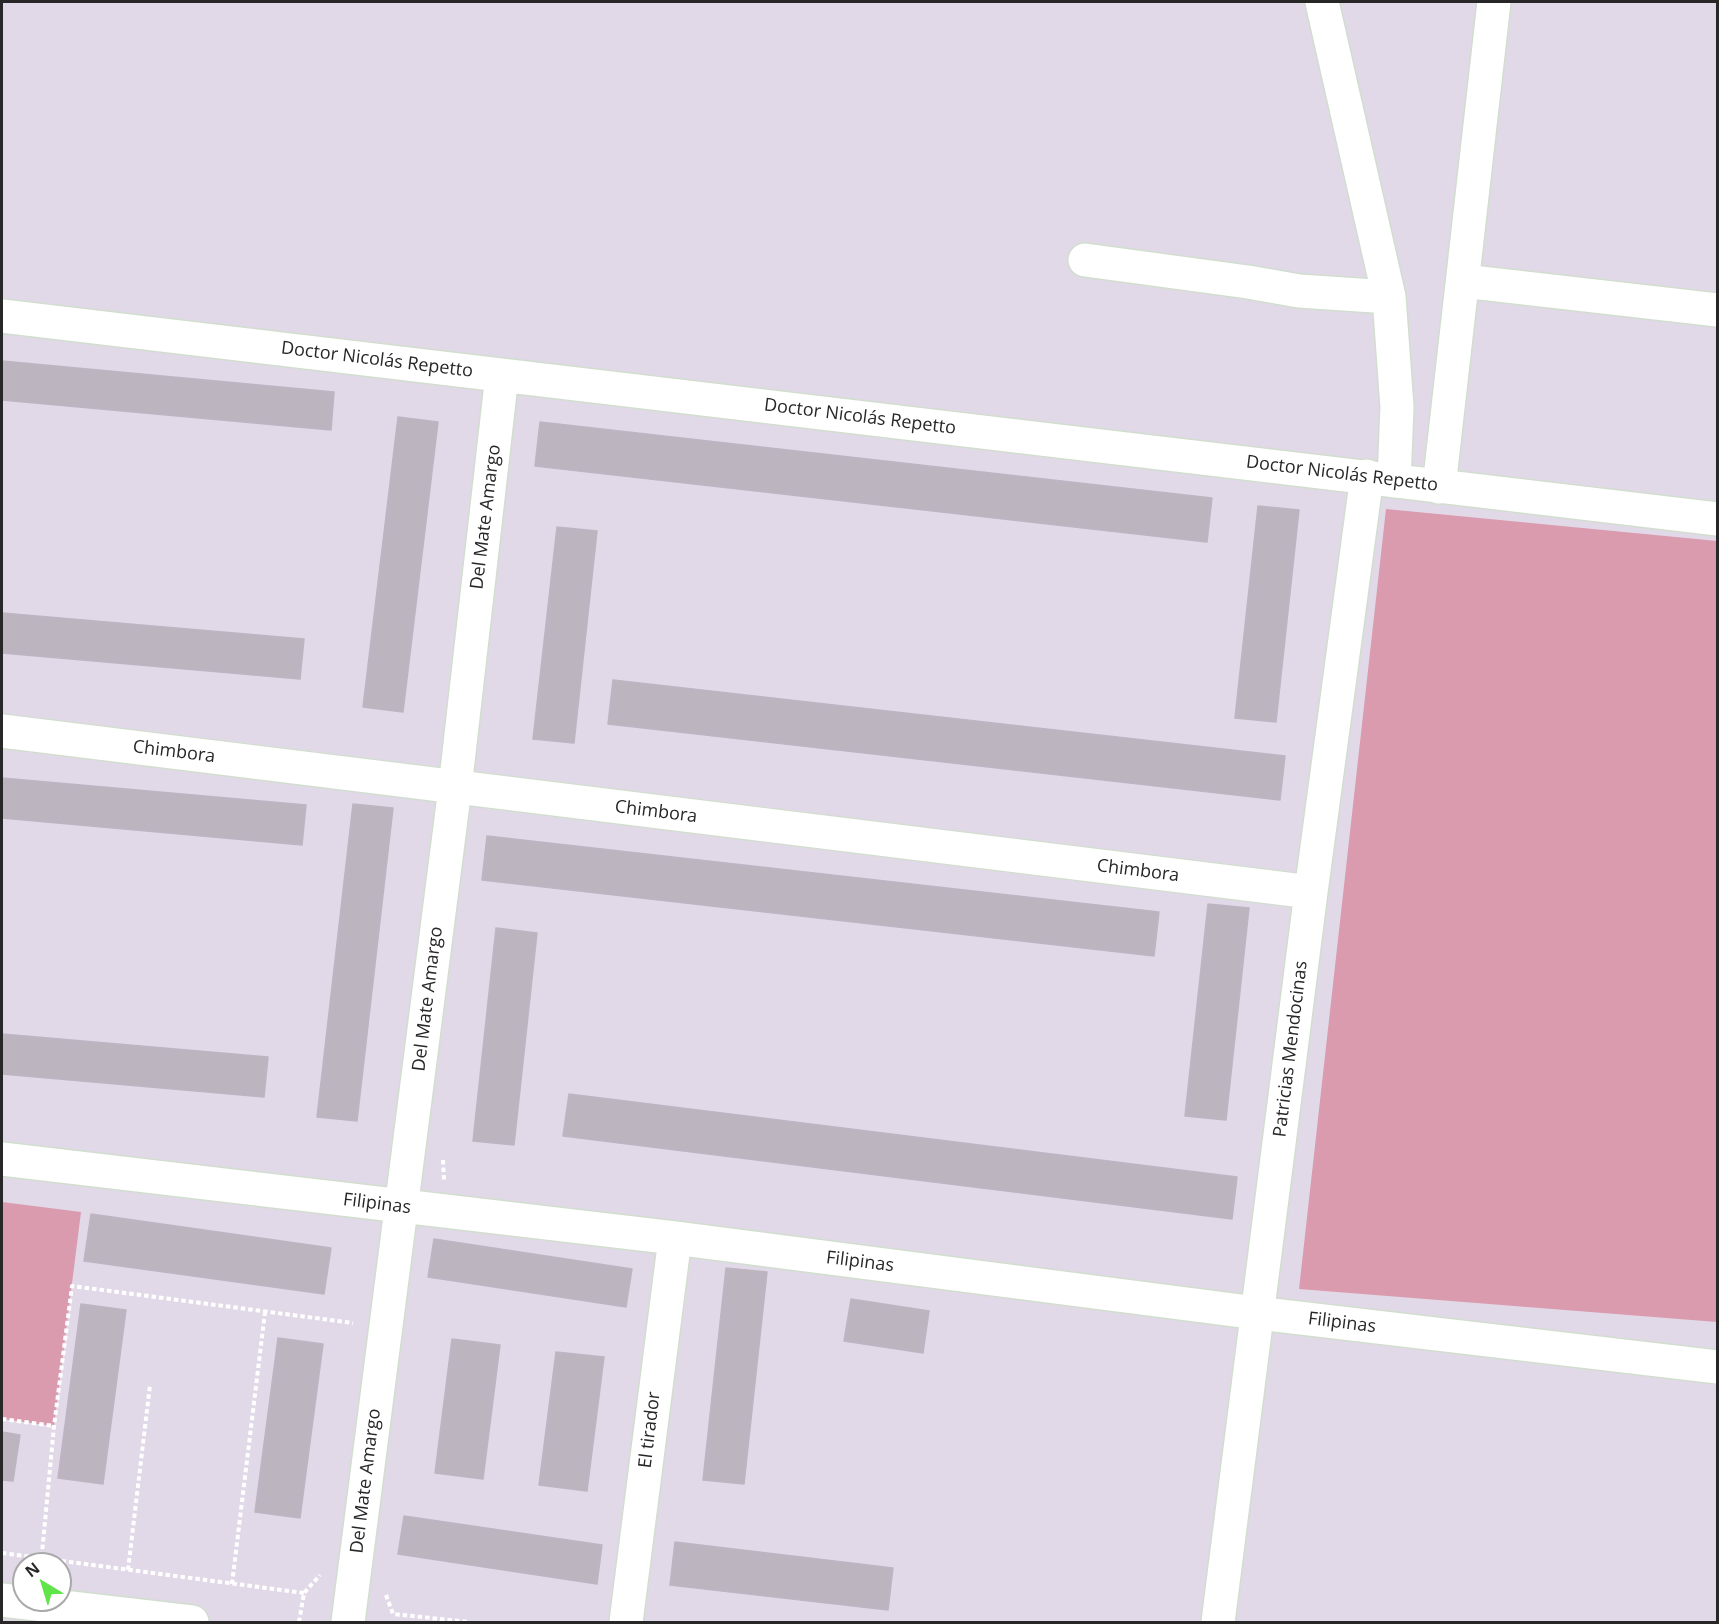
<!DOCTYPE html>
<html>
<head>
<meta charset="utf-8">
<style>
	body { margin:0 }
	#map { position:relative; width:1719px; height:1624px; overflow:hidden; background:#e2d9e8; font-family:"Open Sans",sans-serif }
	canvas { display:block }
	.frame { position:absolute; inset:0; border:3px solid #272727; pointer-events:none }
	.north { position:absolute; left:12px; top:1552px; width:60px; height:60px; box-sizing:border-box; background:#fff; border:2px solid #a9a9a9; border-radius:50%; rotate:322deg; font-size:16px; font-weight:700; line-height:24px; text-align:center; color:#272727 }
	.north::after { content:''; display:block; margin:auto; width:21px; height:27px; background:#5fe44a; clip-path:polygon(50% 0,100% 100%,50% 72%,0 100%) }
</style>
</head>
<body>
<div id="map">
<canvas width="1719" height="1624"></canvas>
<div class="frame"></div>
<div class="north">N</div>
</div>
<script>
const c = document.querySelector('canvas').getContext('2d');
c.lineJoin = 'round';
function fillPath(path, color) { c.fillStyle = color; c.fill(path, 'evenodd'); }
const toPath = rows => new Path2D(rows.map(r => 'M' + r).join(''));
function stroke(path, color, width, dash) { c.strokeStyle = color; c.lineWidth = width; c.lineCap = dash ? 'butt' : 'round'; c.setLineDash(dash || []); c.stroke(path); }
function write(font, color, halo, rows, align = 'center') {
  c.font = font + ' "Open Sans",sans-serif'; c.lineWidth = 5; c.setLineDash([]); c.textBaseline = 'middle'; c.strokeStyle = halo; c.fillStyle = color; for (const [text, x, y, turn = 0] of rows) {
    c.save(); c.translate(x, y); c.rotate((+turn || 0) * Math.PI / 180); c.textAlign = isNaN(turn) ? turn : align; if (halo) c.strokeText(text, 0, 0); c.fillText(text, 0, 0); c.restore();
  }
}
const green = toPath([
	[1386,509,1717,541,1717,1322,1299,1289],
	[2,1202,81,1212,54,1426,2,1419]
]);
const building = toPath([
	[2,361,334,392,331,430,2,400,2,361],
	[398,417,438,422,403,712,363,707,398,417],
	[540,422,1212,498,1207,542,535,466,540,422],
	[1258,506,1299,510,1276,722,1235,718,1258,506],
	[557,527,597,531,574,743,533,739,557,527],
	[2,613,304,639,300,679,2,653,2,613],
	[613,680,1285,756,1280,800,608,724,613,680],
	[2,778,306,805,302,845,2,818,2,778],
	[353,804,393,808,357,1121,317,1117,353,804],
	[487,836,1159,912,1154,956,482,880,487,836],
	[1208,904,1249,908,1226,1120,1185,1116,1208,904],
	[496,928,537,933,514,1145,473,1141,496,928],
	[2,1034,268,1057,264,1097,2,1074,2,1034],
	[569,1094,1237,1177,1232,1219,563,1136,569,1094],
	[91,1214,331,1248,324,1294,84,1261,91,1214],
	[434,1239,632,1269,626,1307,428,1277,434,1239],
	[726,1268,767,1272,744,1484,703,1480,726,1268],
	[851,1299,929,1311,923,1353,844,1341,851,1299],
	[81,1304,126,1310,103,1484,58,1478,81,1304],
	[278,1338,323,1344,300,1518,255,1512,278,1338],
	[452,1339,500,1345,483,1479,435,1473,452,1339],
	[556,1352,604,1357,587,1491,539,1485,556,1352],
	[2,1432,20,1435,13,1481,2,1480,2,1432],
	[404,1516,602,1545,597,1584,398,1554,404,1516],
	[675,1542,893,1568,888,1610,670,1585,675,1542]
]);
const path = toPath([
	[443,1160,444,1180],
	[2,1419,54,1426],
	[2,1553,304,1593],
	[41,1564,54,1426,72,1286,353,1323],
	[128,1570,150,1385],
	[232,1584,265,1312],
	[386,1595,393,1614,469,1622],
	[299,1622,304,1593,320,1575]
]);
const minor = toPath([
	[1322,2,1389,297,1397,407,1394,481],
	[1085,260,1248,282,1299,291,1389,297],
	[1463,281,1718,310],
	[2,316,1718,519],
	[1439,487,1494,2],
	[2,731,1311,892],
	[2,1159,675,1238,1257,1313,1718,1367],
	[2,1600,192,1622],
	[348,1622,455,788,502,375],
	[626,1622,675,1238],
	[1218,1622,1311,892,1367,476]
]);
const streetNames = [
	["Doctor Nicolás Repetto",377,360,7],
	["Doctor Nicolás Repetto",860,417,7],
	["Doctor Nicolás Repetto",1342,474,7],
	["Del Mate Amargo",486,517,-83],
	["Chimbora",174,752,7],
	["Chimbora",656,812,7],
	["Chimbora",1138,871,7],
	["Del Mate Amargo",428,999,-83],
	["Patricias Mendocinas",1291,1049,-83],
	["Filipinas",377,1204,7],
	["Filipinas",860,1262,7],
	["Filipinas",1342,1323,7],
	["El tirador",650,1430,-83],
	["Del Mate Amargo",366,1481,-83]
];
fillPath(green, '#d99bad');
fillPath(building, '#bcb5c0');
stroke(building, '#beb4c2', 1.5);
stroke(minor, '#d1decf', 36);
stroke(path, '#fff', 4, [4.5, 3]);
stroke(minor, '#fff', 33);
write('18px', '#272727', '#fff', streetNames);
</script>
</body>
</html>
